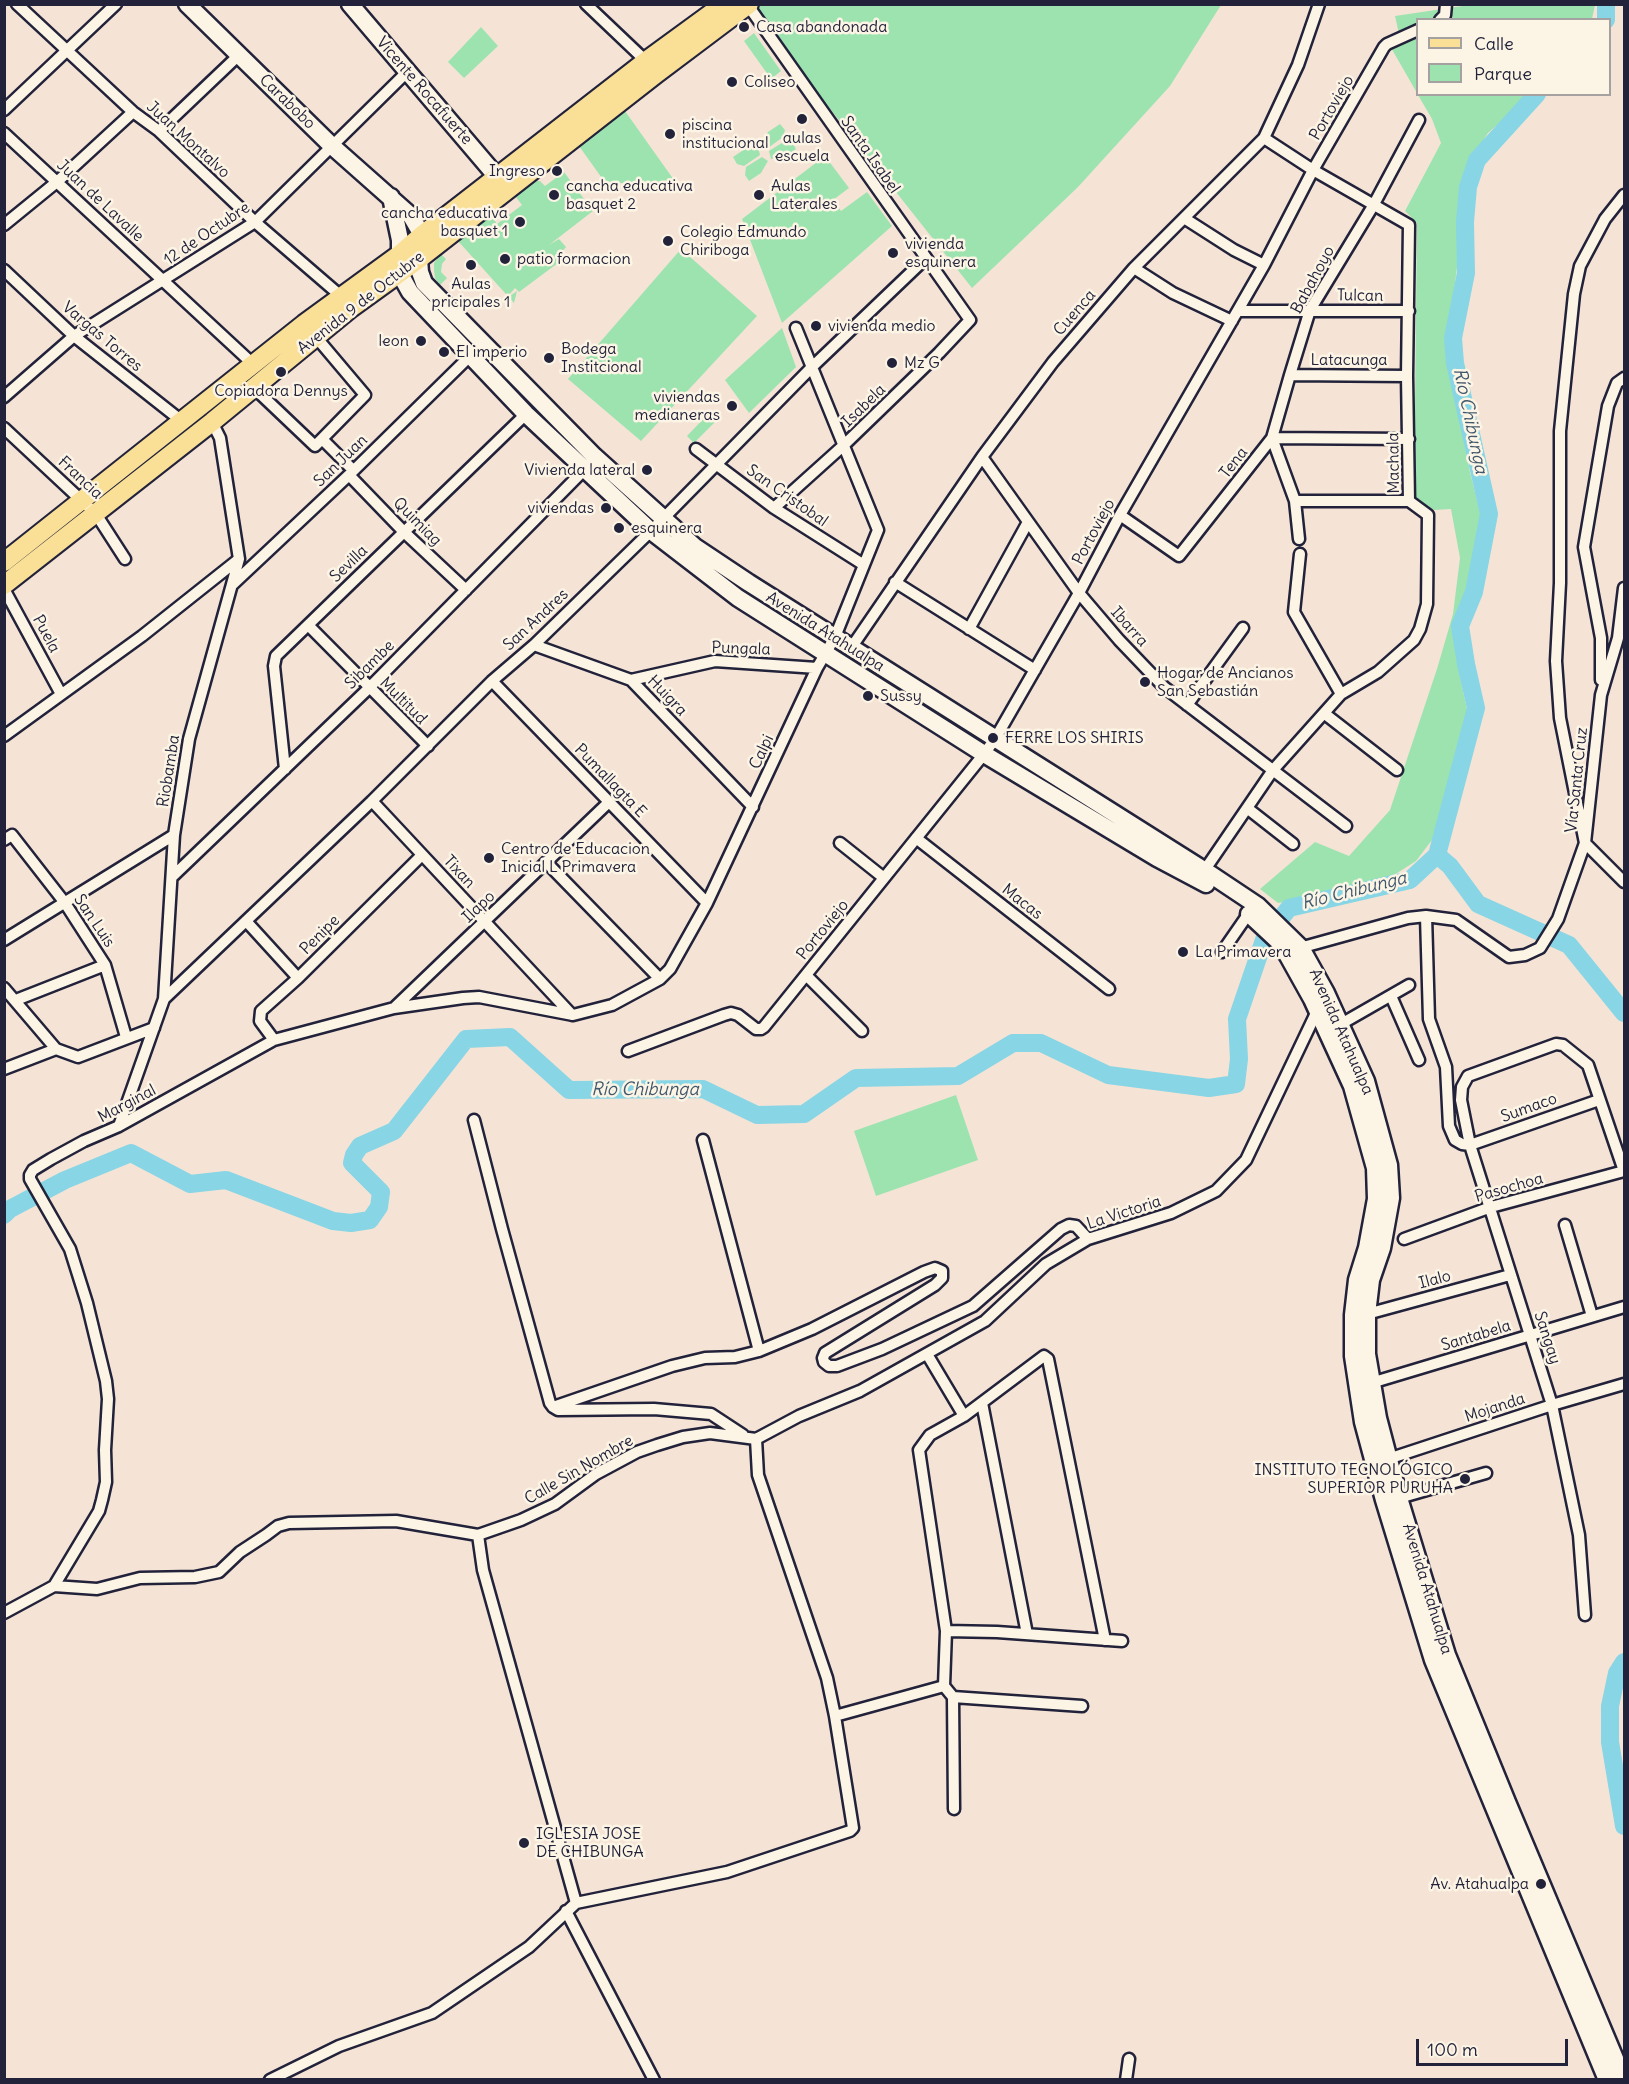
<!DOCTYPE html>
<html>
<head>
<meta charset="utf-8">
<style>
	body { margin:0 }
	#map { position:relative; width:1629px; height:2084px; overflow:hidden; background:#f5e4d6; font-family:Delius,sans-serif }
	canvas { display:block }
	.frame { position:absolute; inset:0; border:6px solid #22223b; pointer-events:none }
	.legend { position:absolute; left:1416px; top:18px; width:195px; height:78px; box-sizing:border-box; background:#fcf5e5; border:2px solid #a5a1a1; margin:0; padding:8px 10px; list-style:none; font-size:18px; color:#22223b }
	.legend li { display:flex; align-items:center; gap:12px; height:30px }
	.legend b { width:30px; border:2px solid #a5a1a1 }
	.scale { position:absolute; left:1416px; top:2039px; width:152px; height:27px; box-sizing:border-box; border:3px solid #22223b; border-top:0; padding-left:8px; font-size:18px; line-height:21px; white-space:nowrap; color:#22223b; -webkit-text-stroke:4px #fcf5e5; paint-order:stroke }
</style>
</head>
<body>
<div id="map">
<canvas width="1629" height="2084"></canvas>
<div class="frame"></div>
<ul class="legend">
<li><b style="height:8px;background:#fadf96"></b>Calle</li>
<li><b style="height:16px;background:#9de3af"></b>Parque</li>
</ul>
<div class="scale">100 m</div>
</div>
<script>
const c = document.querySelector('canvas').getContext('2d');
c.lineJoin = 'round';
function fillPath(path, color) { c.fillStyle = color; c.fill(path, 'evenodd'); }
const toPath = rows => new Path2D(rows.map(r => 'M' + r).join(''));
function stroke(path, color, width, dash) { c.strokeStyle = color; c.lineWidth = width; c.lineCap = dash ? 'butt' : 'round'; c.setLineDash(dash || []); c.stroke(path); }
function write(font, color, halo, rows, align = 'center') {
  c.font = font + ' Delius,sans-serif'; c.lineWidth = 5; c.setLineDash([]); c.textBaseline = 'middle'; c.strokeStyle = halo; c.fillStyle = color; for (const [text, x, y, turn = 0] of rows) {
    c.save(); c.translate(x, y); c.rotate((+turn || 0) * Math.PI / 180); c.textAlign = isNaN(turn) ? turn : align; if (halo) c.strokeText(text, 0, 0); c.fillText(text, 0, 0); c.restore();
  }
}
const green = toPath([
	[758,4,1221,5,1170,86,1078,187,972,288,751,9],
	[1476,4,1595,5,1592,19,1418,20,1417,93,1386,39,1399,34,1395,16],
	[481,27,498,46,464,78,448,62],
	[754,33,781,71,771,79,744,41],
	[1418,95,1535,95,1521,104,1488,133,1468,165,1457,211,1458,259,1450,324,1450,370,1470,472,1483,525,1458,648,1460,677,1468,714,1451,778,1432,840,1416,861,1383,882,1330,895,1278,903,1260,889,1315,842,1349,856,1390,810,1437,669,1453,614,1460,558,1451,509,1434,510,1414,497,1417,223,1405,211,1441,143,1432,119],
	[625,111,674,180,662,188,604,181,579,146],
	[780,124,785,130,783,137,768,148,764,147,761,143,768,132],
	[785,141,792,142,796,149,785,157,771,159,769,151],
	[758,147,760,155,744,166,737,164,733,157,745,149],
	[825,156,849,188,833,200,841,211,867,192,892,226,782,323,742,219],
	[762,157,768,161,761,173,749,181,745,175,746,167],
	[564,172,593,211,549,245,559,239,566,247,562,252,562,260,519,292,515,288,509,295,510,296,517,291,514,303,458,241,491,215,497,224,522,205,515,196,533,181,540,181,545,186],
	[681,249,757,316,641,441,568,379],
	[441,254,446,259,442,264,441,272,447,278,440,285,435,278,434,270,434,263],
	[782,328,796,367,749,413,725,380],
	[707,415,714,423,694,443,687,436],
	[956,1095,978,1160,876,1196,854,1131]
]);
const river = toPath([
	[1606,4,1606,20],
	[1437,855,1450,866,1478,904,1569,945,1624,1013],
	[4,1215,10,1209,65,1180,131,1153,190,1184,226,1180,333,1221,351,1223,370,1220,379,1207,381,1192,352,1163,354,1155,360,1146,394,1131,466,1039,510,1037,569,1090,703,1089,757,1115,804,1114,856,1078,958,1076,1013,1043,1041,1043,1108,1075,1209,1088,1236,1084,1239,1059,1237,1019,1264,940,1289,908,1410,880,1437,855,1476,708,1466,664,1460,626,1474,592,1489,514,1455,363,1453,338,1466,273,1465,222,1468,187,1477,160,1537,94],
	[1624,1662,1617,1673,1610,1706,1610,1742,1624,1826]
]);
const street = toPath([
	[17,4,133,112,159,131,255,222,342,297],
	[586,4,646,61],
	[747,4,970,320,939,353,844,445,774,508],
	[1440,20,1445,15,1446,4],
	[4,110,116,4],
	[159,131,239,55],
	[4,133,254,365],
	[1624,195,1605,219,1580,266,1574,294,1560,431,1560,583,1556,661,1560,718,1585,843,1624,882],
	[1184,218,1234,250,1264,265],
	[4,225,58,181,133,112],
	[1134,268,1173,293,1232,321],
	[4,270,74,336,183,422],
	[1238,311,1409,311],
	[1290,375,1407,376],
	[253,387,315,446,365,395,316,337],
	[4,397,74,336,255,222,407,72],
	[4,428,96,514,125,559],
	[1272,438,1409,439],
	[322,439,353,470],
	[696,449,774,508,864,565],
	[982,457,1079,593,1119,640,1164,687,1346,826],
	[349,475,404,532,466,590],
	[1295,501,1409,501],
	[1120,515,1179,556,1272,438],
	[1299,539,1295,501,1272,438,1290,375,1310,310,1373,206,1419,120],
	[1300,554,1294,612,1341,694],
	[895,582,1035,670],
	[232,585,349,475,470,356],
	[4,589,61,694],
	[308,625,428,746],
	[969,629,1028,522],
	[534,645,631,680,753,807],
	[851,648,982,457,1053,362,1134,268,1264,138,1298,65,1319,4],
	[631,680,715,661,817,668],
	[1601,680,1601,638,1584,547,1608,406,1617,383,1624,378],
	[492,681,707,903],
	[1187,705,1243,628],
	[1325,714,1397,770],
	[4,736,142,636,239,559],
	[285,769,274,666,276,656,526,414],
	[372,801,572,1015],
	[1247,808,1293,844],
	[916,838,1109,989],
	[4,840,12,835,65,903,105,965,126,1037],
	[840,843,884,878],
	[546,862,660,979],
	[1202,874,1273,770,1341,694,1378,672,1414,640,1420,629,1427,604,1428,515,1409,501,1407,376,1409,225,1313,170,1264,138],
	[172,877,369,688,585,469],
	[1426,916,1429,1019,1446,1067,1449,1126,1455,1140,1462,1144,1470,1145,1599,1100],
	[246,921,298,978],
	[4,940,174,835],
	[1296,949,1408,918,1426,916,1456,920,1509,957,1525,955,1540,948,1558,919,1585,843,1601,695,1618,638,1624,588],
	[1222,952,1249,913],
	[806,975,862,1031],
	[4,988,56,1049],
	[1391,996,1419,1060],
	[164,999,372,801,492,681,534,645,651,531,812,367,925,259],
	[16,1000,105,965],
	[394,1008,609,802],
	[1341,1024,1409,985],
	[274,1040,260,1021,261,1011,298,978,422,855],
	[628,1051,724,1015,731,1013,738,1015,756,1029,761,1029,764,1027,984,754,995,739,1079,593,1120,515,1264,265,1313,170,1384,47,1387,44,1418,30],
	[4,1069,56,1049,78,1057,154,1028],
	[474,1120,502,1229,550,1403,553,1407,558,1410,654,1409,711,1414,743,1435],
	[119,1126,164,999,174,835,189,739,239,559,220,438,212,422],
	[703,1140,759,1351],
	[1565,1225,1592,1316],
	[1404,1239,1491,1207,1624,1171],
	[1367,1314,1510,1275],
	[927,1354,964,1416],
	[1371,1383,1624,1307],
	[982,1403,1027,1634],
	[553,1407,672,1366,705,1358,735,1357,759,1351,812,1329,924,1272,935,1268,942,1271,942,1278,935,1285,825,1353,823,1358,824,1362,829,1366,837,1366,882,1349,973,1306,1061,1229,1069,1225,1076,1226,1088,1239],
	[756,1439,799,1416,860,1391,985,1321,1046,1264,1088,1239,1171,1213,1216,1191,1246,1160,1318,1009],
	[1385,1460,1552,1405,1624,1384],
	[1399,1498,1486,1473],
	[478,1535,483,1570,576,1903],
	[54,1586,99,1511,102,1500,106,1482,105,1450,108,1399,106,1381,87,1303,70,1249,30,1179,30,1175,33,1170,51,1159,84,1141,119,1126,274,1040,394,1008,463,998,479,997,573,1015,612,1005,660,979,670,969,707,903,817,668,835,637,878,530,796,328],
	[4,1613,54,1586,97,1589,140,1578,195,1577,219,1572,240,1552,266,1535,278,1526,289,1523,396,1521,478,1535,521,1520,555,1504,596,1474,637,1452,657,1445,683,1437,710,1433,756,1439],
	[1585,1615,1579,1535,1552,1405,1470,1145,1461,1100,1462,1087,1468,1076,1556,1044,1563,1045,1588,1065,1624,1171],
	[946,1631,997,1632,1122,1641],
	[944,1686,946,1631,919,1450,930,1435,964,1416,1044,1356,1048,1359,1105,1640],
	[953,1697,954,1809],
	[835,1716,944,1686,953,1697,1082,1706],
	[566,1911,654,2080],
	[270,2080,339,2046,432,2013,529,1947,576,1903,727,1872,850,1831,853,1828,835,1716,827,1678,758,1475,756,1439],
	[1126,2080,1129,2059]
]);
const secondary = toPath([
	[187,4,332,146,411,216,422,235,419,259,420,272,424,283,594,456,695,547,749,583,1210,874,1258,906,1301,948,1326,993,1366,1081,1389,1165,1391,1198,1382,1248,1371,1280,1367,1314,1367,1354,1378,1418,1399,1498,1447,1655,1507,1802,1624,2080],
	[350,4,498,178],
	[391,197,400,240,400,274,410,292,526,414,651,531,738,598,984,754,1157,858,1206,884],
	[1249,914,1278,941,1288,956,1312,999,1352,1086,1375,1168,1376,1199,1367,1248,1357,1280,1353,1315,1353,1356,1363,1422,1384,1500,1433,1660,1607,2080]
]);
const primary = toPath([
	[4,562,304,324,400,254,422,235,646,61,724,4],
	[4,585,212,422,351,308,419,259,656,74,749,4]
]);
const markers = [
	[744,27,6,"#22223b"],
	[732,82,6,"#22223b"],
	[802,119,6,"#22223b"],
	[670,134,6,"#22223b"],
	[557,171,6,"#22223b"],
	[554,195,6,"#22223b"],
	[759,195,6,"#22223b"],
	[520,222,6,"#22223b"],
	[668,241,6,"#22223b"],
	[893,253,6,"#22223b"],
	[505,259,6,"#22223b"],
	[471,265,6,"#22223b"],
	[816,326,6,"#22223b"],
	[421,341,6,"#22223b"],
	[444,352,6,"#22223b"],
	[549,358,6,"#22223b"],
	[892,363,6,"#22223b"],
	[281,372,6,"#22223b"],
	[732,406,6,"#22223b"],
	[647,470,6,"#22223b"],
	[606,508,6,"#22223b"],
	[619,528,6,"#22223b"],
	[1145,682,6,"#22223b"],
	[868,696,6,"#22223b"],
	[993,738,6,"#22223b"],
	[489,858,6,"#22223b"],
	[1183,952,6,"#22223b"],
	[1465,1479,6,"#22223b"],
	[524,1843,6,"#22223b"],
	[1541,1884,6,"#22223b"]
];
const poiNames = [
	["Casa abandonada",756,27],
	["Coliseo",744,82],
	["piscina",682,125],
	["institucional",682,143],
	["aulas",802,138,"center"],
	["escuela",802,156,"center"],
	["Ingreso",545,171,"right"],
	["cancha educativa",566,186],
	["basquet 2",566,204],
	["Aulas",771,186],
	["Laterales",771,204],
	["cancha educativa",508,213,"right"],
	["basquet 1",508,231,"right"],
	["Colegio Edmundo",680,232],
	["Chiriboga",680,250],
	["vivienda",905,244],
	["esquinera",905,262],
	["patio formacion",517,259],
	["Aulas",471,284,"center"],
	["pricipales 1",471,302,"center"],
	["vivienda medio",828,326],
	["leon",409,341,"right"],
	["Bodega",561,349],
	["Institcional",561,367],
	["El imperio",456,352],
	["Mz G",904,363],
	["Copiadora Dennys",281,391,"center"],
	["viviendas",720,397,"right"],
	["medianeras",720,415,"right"],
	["Vivienda lateral",635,470,"right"],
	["viviendas",594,508,"right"],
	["esquinera",631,528],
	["Hogar de Ancianos",1157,673],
	["San Sebastián",1157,691],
	["Sussy",880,696],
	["FERRE LOS SHIRIS",1005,738],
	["Centro de Educacion",501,849],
	["Inicial L Primavera",501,867],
	["La Primavera",1195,952],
	["INSTITUTO TECNOLÓGICO",1453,1470,"right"],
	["SUPERIOR PURUHA",1453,1488,"right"],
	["IGLESIA JOSE",536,1834],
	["DE CHIBUNGA",536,1852],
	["Av. Atahualpa",1529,1884,"right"]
];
const streetNames = [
	["Vicente Rocafuerte",424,91,49],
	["Carabobo",287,102,44],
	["Portoviejo",1332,108,-60],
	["Juan Montalvo",188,140,42],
	["Santa Isabel",870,155,55],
	["Juan de Lavalle",100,201,43],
	["12 de Octubre",207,234,-34],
	["Babahoyo",1313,280,-62],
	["Tulcan",1360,296,1],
	["Avenida 9 de Octubre",361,303,-38],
	["Cuenca",1075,313,-49],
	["Vargas Torres",102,337,40],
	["Latacunga",1349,360],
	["Isabela",864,406,-44],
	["San Juan",341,461,-44],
	["Tena",1234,463,-52],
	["Machala",1394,463,-91],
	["Francia",80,478,43],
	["San Cristobal",787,496,35],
	["Quimiag",417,522,45],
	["Portoviejo",1094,532,-62],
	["Sevilla",349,564,-44],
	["San Andres",536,620,-43],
	["Ibarra",1129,627,48],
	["Avenida Atahualpa",825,632,32],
	["Puela",46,634,62],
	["Pungala",741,649,2],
	["Sibambe",370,665,-45],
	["Huigra",667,696,46],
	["Multitud",403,701,45],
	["Calpi",762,752,-65],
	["Riobamba",169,771,-81],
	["Vía Santa Cruz",1577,780,-84],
	["Pumallagta E",610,781,46],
	["Tixan",459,872,47],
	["Macas",1022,902,38],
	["Ilapo",479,907,-44],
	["San Luis",94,921,56],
	["Portoviejo",823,930,-51],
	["Penipe",320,935,-45],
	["Avenida Atahualpa",1341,1032,66],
	["Marginal",127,1104,-28],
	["Sumaco",1529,1108,-20],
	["Pasochoa",1509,1188,-16],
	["La Victoria",1124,1213,-18],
	["Ilalo",1435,1280,-15],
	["Santabela",1476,1336,-17],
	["Sangay",1547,1338,72],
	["Mojanda",1495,1408,-18],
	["Calle Sin Nombre",579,1470,-30],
	["Avenida Atahualpa",1427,1589,73]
];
const waterNames = [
	["Río Chibunga",1470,421,78],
	["Río Chibunga",1354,891,-14],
	["Río Chibunga",645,1090]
];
fillPath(green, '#9de3af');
stroke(river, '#87d5e5', 18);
stroke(street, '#22223b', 15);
stroke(secondary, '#22223b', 21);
stroke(primary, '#22223b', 22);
stroke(street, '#fcf5e5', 10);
stroke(secondary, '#fcf5e5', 16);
stroke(primary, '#fadf96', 18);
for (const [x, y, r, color] of markers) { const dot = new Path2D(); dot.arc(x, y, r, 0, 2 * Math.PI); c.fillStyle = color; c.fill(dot); stroke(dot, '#fcf5e5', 2); }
write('16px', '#22223b', '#fcf5e5', poiNames, 'left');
write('16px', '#22223b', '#fcf5e5', streetNames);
write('italic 18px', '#40586e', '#fcf5e5', waterNames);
</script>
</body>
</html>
